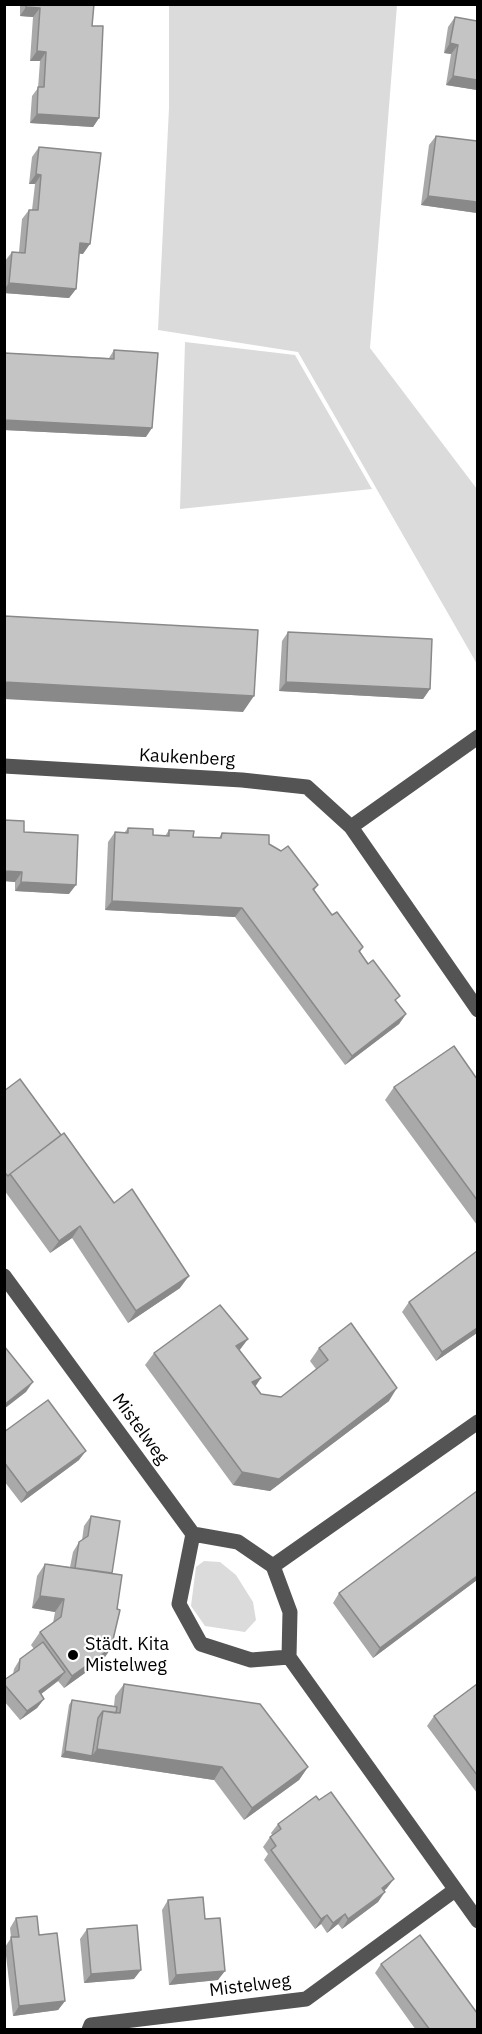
<!DOCTYPE html>
<html>
<head>
<meta charset="utf-8">
<style>
	body { margin:0 }
	#map { position:relative; width:482px; height:2034px; overflow:hidden; background:#fff; font-family:"IBM Plex Sans",sans-serif }
	canvas { display:block }
	.frame { position:absolute; inset:0; border:6px solid #000; pointer-events:none }
</style>
</head>
<body>
<div id="map">
<canvas width="482" height="2034"></canvas>
<div class="frame"></div>
</div>
<script>
const c = document.querySelector('canvas').getContext('2d');
c.lineJoin = 'round';
function fillPath(path, color) { c.fillStyle = color; c.fill(path, 'evenodd'); }
const toPath = rows => new Path2D(rows.map(r => 'M' + r).join(''));
function stroke(path, color, width, dash) { c.strokeStyle = color; c.lineWidth = width; c.lineCap = dash ? 'butt' : 'round'; c.setLineDash(dash || []); c.stroke(path); }
function write(font, color, halo, rows, align = 'center') {
  c.font = font + ' "IBM Plex Sans",sans-serif'; c.lineWidth = 4.5; c.setLineDash([]); c.textBaseline = 'middle'; c.strokeStyle = halo; c.fillStyle = color; for (const [text, x, y, turn = 0] of rows) {
    c.save(); c.translate(x, y); c.rotate((+turn || 0) * Math.PI / 180); c.textAlign = isNaN(turn) ? turn : align; if (halo) c.strokeText(text, 0, 0); c.fillText(text, 0, 0); c.restore();
  }
}
const green = toPath([
	[169,5,397,5,370,348,477,489,477,664,298,352,158,330,169,108],
	[185,342,295,355,372,489,180,509],
	[204,1561,220,1562,236,1575,253,1602,256,1620,245,1632,205,1626,191,1606,196,1567]
]);
const minor = toPath([
	[4,766,242,780,307,787,351,827,478,1010],
	[351,827,478,737],
	[4,1276,193,1534,238,1542,273,1566,290,1612,289,1657,478,1921],
	[193,1534,179,1604,201,1644,251,1660,289,1657],
	[273,1566,478,1422],
	[89,2030,91,2025,306,1999,455,1890]
]);
const wall = toPath([
	[20,4,94,4,92,26,99,118,93,127,30,123,32,96,38,88,40,61,30,61,33,17,20,16],
	[455,17,477,21,477,90,446,85,451,54,444,53,448,27],
	[436,136,477,141,477,213,421,205,429,145],
	[39,147,83,254,79,253,76,289,69,298,4,293,5,261,12,252,19,252,22,219,29,210,32,210,35,184,29,184,32,157],
	[114,350,146,437,4,430,4,353,109,358],
	[288,632,430,689,423,699,279,691,282,641],
	[4,820,24,832,69,894,15,891,15,882,4,881],
	[128,828,153,835,165,836,169,830,193,837,219,838,222,833,269,844,318,885,314,891,332,915,363,947,360,952,406,1014,399,1024,345,1065,235,917,105,910,108,842,115,832,124,833],
	[477,1079,477,1225,385,1100,394,1087],
	[4,1091,61,1135,180,1288,128,1323,72,1238,50,1253,4,1190],
	[477,1251,477,1333,436,1361,402,1312,409,1302],
	[319,1348,389,1401,270,1491,233,1485,145,1365,154,1353,240,1351,255,1386,261,1394,281,1397,316,1369,310,1361],
	[4,1432,79,1460,21,1503,4,1481],
	[91,1516,112,1573,111,1648,103,1660,64,1688,58,1681,41,1694,44,1699,37,1708,20,1720,4,1701,4,1680,13,1674,14,1669,20,1659,34,1649,31,1645,40,1632,53,1623,55,1612,32,1608,37,1576,45,1564,70,1567,73,1552,79,1542,82,1540,84,1526],
	[477,1580,373,1658,333,1603,339,1593],
	[124,1684,308,1767,299,1780,244,1820,214,1780,61,1757,69,1705,72,1700,114,1706,115,1696],
	[477,1684,477,1793,427,1726,434,1716],
	[278,1824,387,1888,384,1891,378,1902,342,1929,338,1924,327,1933,321,1924,315,1929,264,1860,268,1854,263,1847,270,1837,272,1835,271,1833],
	[168,1900,205,1919,218,1980,169,1985,162,1910],
	[16,1918,39,1935,65,2001,58,2010,13,2016,5,1947,11,1938,10,1928],
	[87,1929,134,1979,84,1983,80,1939],
	[381,1964,477,2030,416,2030,375,1973]
]);
const shadedWall = toPath([
	[26,7,40,8,33,17,20,16],
	[450,43,458,45,451,54,444,53],
	[37,51,46,52,40,61,30,61],
	[453,76,477,80,477,90,446,85],
	[37,114,99,118,93,127,30,123],
	[36,174,41,175,35,184,29,184],
	[428,196,477,202,477,213,421,205],
	[80,243,90,244,83,254,73,253],
	[9,283,76,289,69,298,4,293,4,290],
	[4,420,152,428,146,437,4,430],
	[4,682,254,696,243,712,4,699],
	[286,682,430,689,423,699,279,691],
	[4,871,22,872,15,882,4,881],
	[21,882,76,885,69,894,15,891],
	[112,901,242,908,235,917,105,910],
	[406,1014,399,1024,345,1065,352,1056],
	[80,1226,72,1238,50,1253,59,1241],
	[189,1276,180,1288,128,1323,136,1311],
	[477,1328,477,1333,436,1361,442,1352],
	[248,1339,239,1351,236,1346],
	[261,1378,253,1390,252,1382],
	[33,1382,26,1392,4,1409,4,1405],
	[397,1388,389,1401,270,1491,233,1485,242,1472],
	[86,1451,79,1460,21,1503,27,1493],
	[477,1576,477,1580,373,1658,380,1648],
	[40,1596,64,1599,55,1612,32,1608],
	[111,1648,103,1660,64,1688,72,1676],
	[65,1672,58,1681,32,1701,39,1691],
	[44,1699,37,1708,20,1720,27,1711],
	[97,1749,222,1767,214,1780,61,1757,65,1751,92,1756],
	[308,1767,299,1780,244,1820,252,1808],
	[394,1879,387,1888,375,1898,382,1888],
	[385,1892,378,1902,342,1929,348,1919],
	[345,1914,338,1924,327,1933,333,1923],
	[327,1915,321,1924,315,1929,321,1919],
	[141,1970,134,1979,84,1983,91,1974],
	[225,1971,218,1980,169,1985,176,1975],
	[65,2001,58,2010,13,2016,19,2006]
]);
const building = toPath([
	[26,4,94,4,92,26,103,26,99,118,37,114,38,87,44,87,46,52,37,51,40,8,26,7,26,4],
	[455,17,477,21,477,80,453,76,458,45,450,43,455,17],
	[436,136,477,141,477,202,428,196,436,136],
	[39,147,101,153,90,244,80,243,76,289,9,283,12,252,25,253,29,210,38,210,41,175,36,174,39,147],
	[114,350,158,353,152,428,4,420,4,353,114,359,114,350],
	[4,616,258,630,254,696,4,682,4,616],
	[288,632,432,639,430,689,286,682,288,632],
	[4,820,24,821,24,832,78,835,76,885,21,882,22,872,4,871,4,820],
	[128,828,153,829,153,835,169,836,169,830,194,831,193,837,221,838,222,833,269,835,269,844,281,851,288,846,318,885,313,889,332,915,337,912,363,947,359,951,368,964,373,960,400,996,395,1000,406,1014,352,1056,242,908,112,901,115,832,128,833,128,828],
	[454,1046,477,1079,477,1200,394,1087,454,1046],
	[20,1079,61,1135,10,1174,8,1176,4,1172,4,1091,20,1079],
	[64,1133,114,1203,132,1189,189,1276,136,1311,80,1226,59,1241,10,1174,64,1133],
	[477,1251,477,1328,442,1352,409,1302,477,1251],
	[220,1305,248,1339,236,1346,261,1378,252,1382,261,1394,281,1397,328,1360,319,1348,351,1323,397,1388,279,1479,242,1472,154,1353,220,1305],
	[4,1346,33,1382,4,1405,4,1346],
	[48,1400,86,1451,27,1493,4,1462,4,1432,48,1400],
	[477,1491,477,1576,380,1648,339,1593,477,1491],
	[91,1516,120,1521,112,1573,75,1568,79,1542,88,1536,91,1516],
	[45,1564,122,1575,117,1609,120,1610,111,1648,72,1676,40,1632,61,1617,64,1599,40,1596,45,1564],
	[43,1642,65,1672,39,1691,44,1699,27,1711,4,1684,4,1680,19,1670,20,1659,43,1642],
	[124,1684,260,1704,308,1767,252,1808,222,1767,97,1749,103,1711,120,1713,124,1684],
	[477,1684,477,1775,434,1716,477,1684],
	[72,1700,117,1707,116,1713,103,1711,98,1718,92,1756,65,1751,72,1700],
	[331,1792,394,1879,382,1888,385,1892,348,1919,345,1914,333,1923,327,1915,321,1919,271,1850,276,1846,270,1837,281,1829,278,1824,316,1796,319,1800,331,1792],
	[203,1897,205,1919,220,1918,225,1971,176,1975,168,1900,203,1897],
	[37,1916,39,1935,57,1933,65,2001,19,2006,11,1937,19,1937,16,1918,37,1916],
	[137,1925,141,1970,91,1974,87,1929,137,1925],
	[420,1935,477,2013,477,2030,430,2030,381,1964,420,1935]
]);
const markers = [
	[73,1655,6,"#000"]
];
const streetNames = [
	["Kaukenberg",187,758,3],
	["Mistelweg",140,1429,54],
	["Mistelweg",250,1986,-7]
];
const poiNames = [
	["Städt. Kita",85,1645],
	["Mistelweg",85,1666]
];
fillPath(green, '#dbdbdb');
stroke(minor, '#545454', 15);
fillPath(wall, '#a9a9a9');
fillPath(shadedWall, '#898989');
fillPath(building, '#c4c4c4');
stroke(building, '#898989', 1.5);
for (const [x, y, r, color] of markers) { const dot = new Path2D(); dot.arc(x, y, r, 0, 2 * Math.PI); c.fillStyle = color; c.fill(dot); stroke(dot, '#fff', 2); }
write('18px', '#000', '#fff', streetNames);
write('18px', '#000', '#fff', poiNames, 'left');
</script>
</body>
</html>
